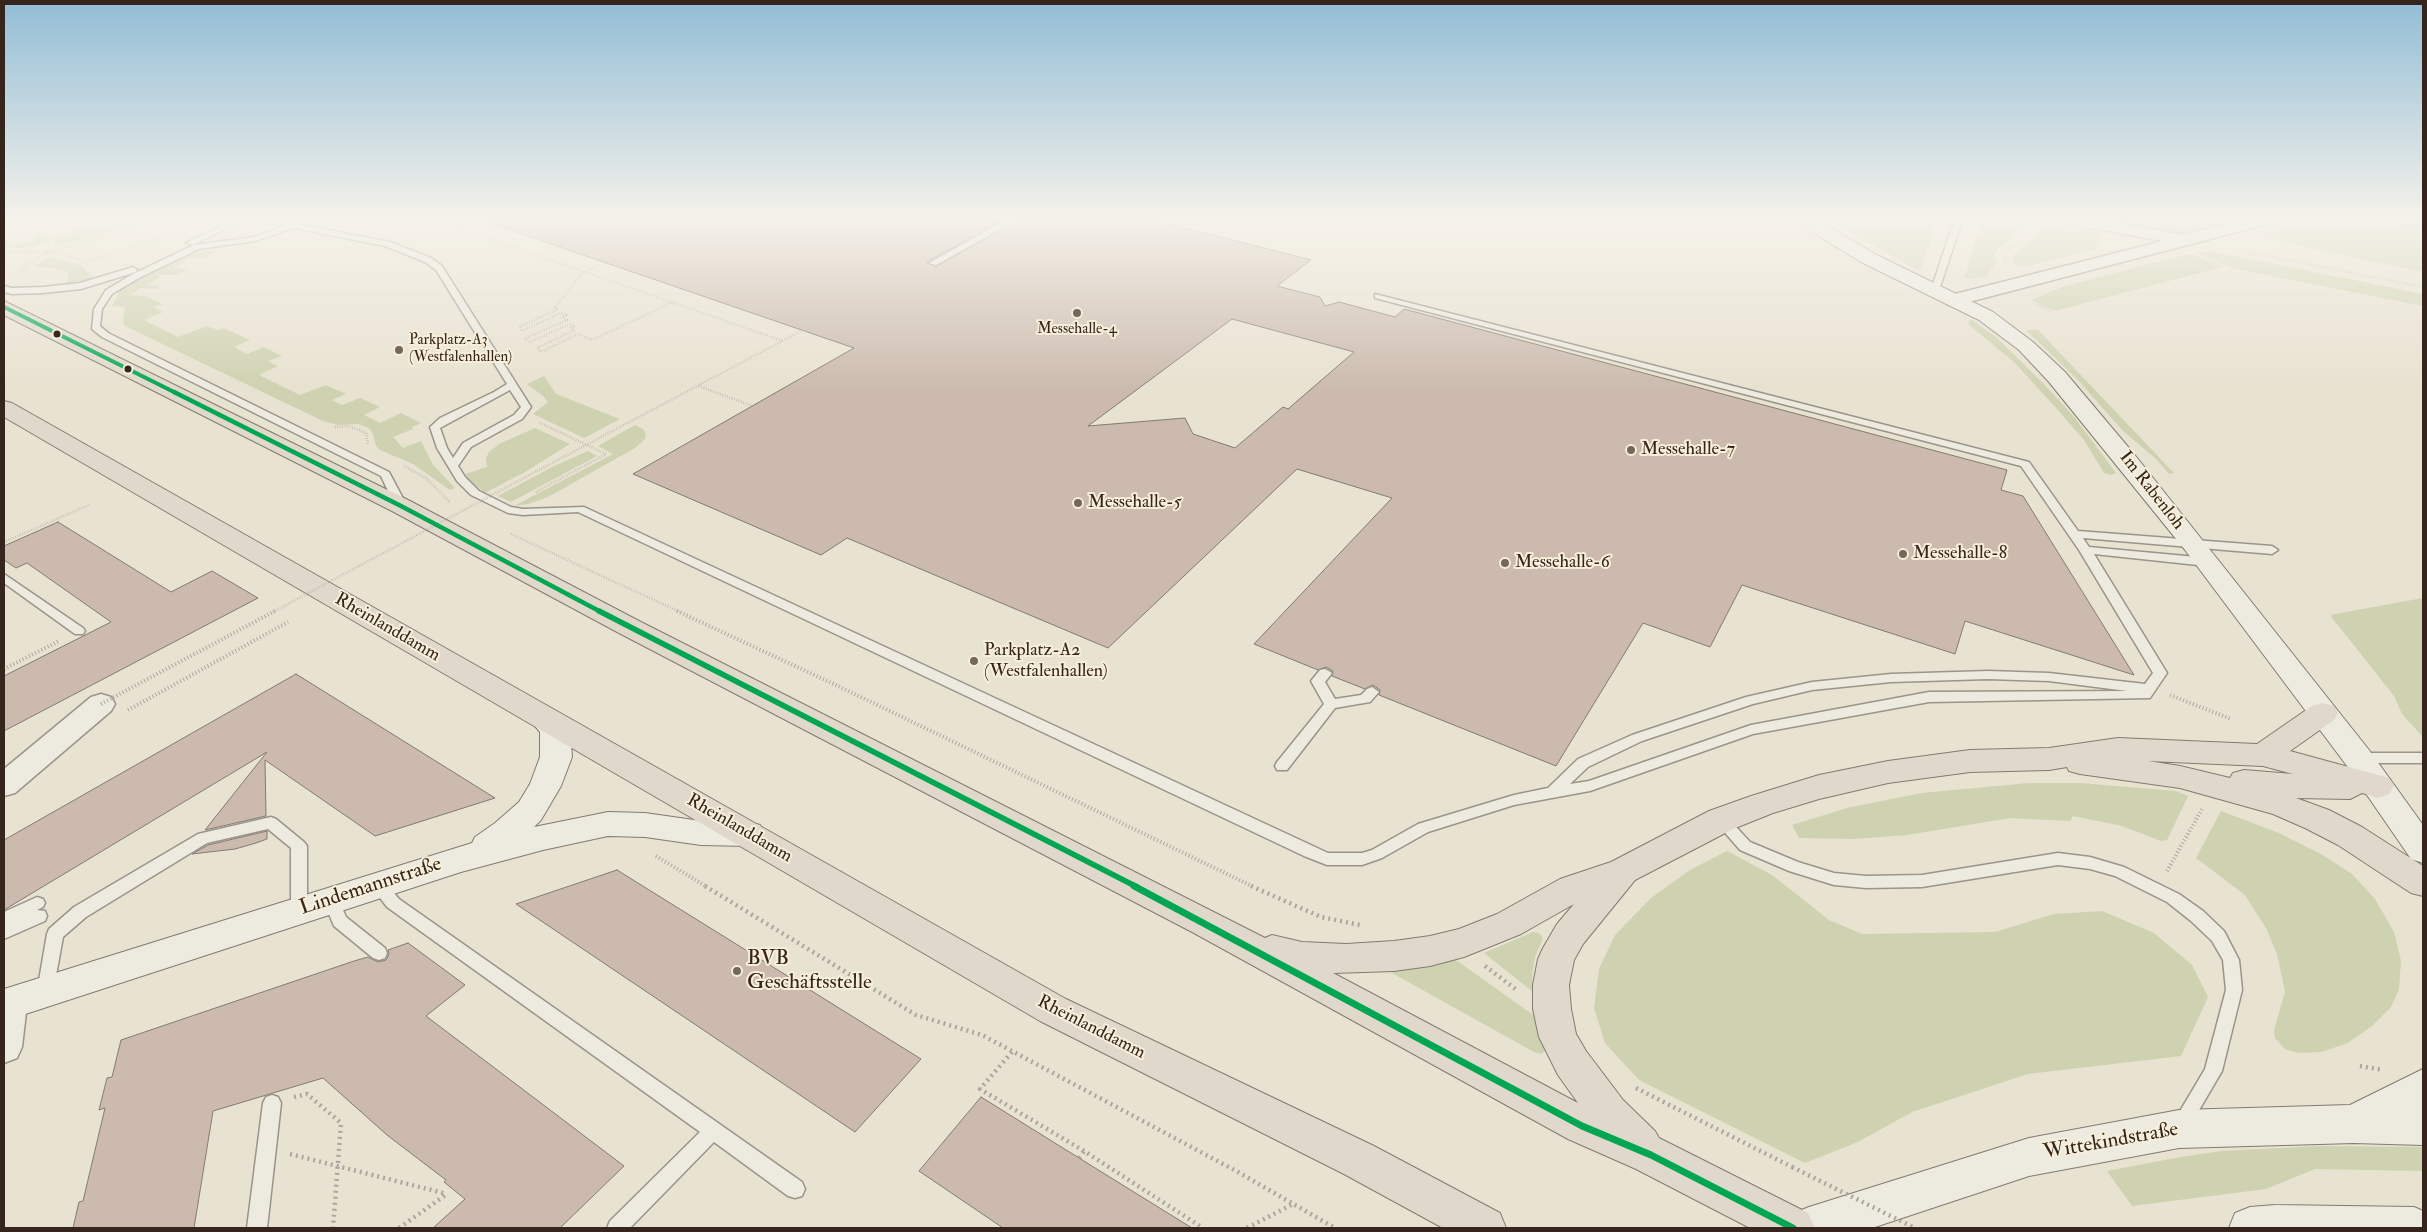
<!DOCTYPE html>
<html>
<head>
<meta charset="utf-8">
<style>
	body { margin:0 }
	#map { position:relative; width:2427px; height:1232px; overflow:hidden; background:#e8e2d0; font-family:"IM FELL Double Pica",serif }
	canvas { display:block }
	.frame { position:absolute; inset:0; border:5px solid #35251c; pointer-events:none }
</style>
</head>
<body>
<div id="map">
<canvas width="2427" height="1232"></canvas>
<div class="frame"></div>
</div>
<script>
const c = document.querySelector('canvas').getContext('2d');
c.lineJoin = 'round';
function fillPath(path, color) { c.fillStyle = color; c.fill(path, 'evenodd'); }
const toPath = rows => new Path2D(rows.map(r => 'M' + r).join(''));
function stroke(path, color, width, dash) { c.strokeStyle = color; c.lineWidth = width; c.lineCap = dash ? 'butt' : 'round'; c.setLineDash(dash || []); c.stroke(path); }
function write(font, color, halo, rows, align = 'center') {
  c.font = font + ' "IM FELL Double Pica",serif'; c.lineWidth = 4; c.setLineDash([]); c.textBaseline = 'middle'; c.strokeStyle = halo; c.fillStyle = color; for (const [text, x, y, turn = 0] of rows) {
    c.save(); c.translate(x, y); c.rotate((+turn || 0) * Math.PI / 180); c.textAlign = isNaN(turn) ? turn : align; if (halo) c.strokeText(text, 0, 0); c.fillText(text, 0, 0); c.restore();
  }
}
const green = toPath([
	[141,218,166,218,53,247,55,238,73,235,74,230,91,227,91,231,108,229,109,224,124,221,123,226,140,223],
	[1826,218,1875,218,1927,228,1931,218,1937,218,1922,268,1920,270,1915,269],
	[1982,218,2016,218,2031,221,1998,249,1994,255,1997,262,1986,276,1969,279,1965,277],
	[2064,218,2257,218,2175,237],
	[2326,218,2423,218,2423,272,2295,245,2263,234],
	[2050,224,2104,233,2099,246,2094,250,2023,267,2018,266,2012,260,2013,255],
	[50,234,48,242,29,248,4,248,4,239,9,241,9,246,34,241,36,236],
	[214,249,216,251,204,259,190,258,174,268,188,269,177,275,162,275,147,285,160,286,156,289,141,288,130,295,146,296,162,304,153,307,163,312,144,320,178,337,207,326,217,330,224,328,250,340,234,347,247,354,264,347,282,356,268,361,278,366,259,375,300,395,326,385,346,394,332,400,342,405,360,398,380,407,364,415,380,423,401,413,421,423,412,427,413,429,393,437,403,448,421,441,433,465,455,488,450,490,413,464,380,450,376,446,373,434,369,428,358,424,338,425,323,421,125,326,123,321,125,307,112,306,121,288,194,253],
	[2210,251,2423,294,2423,306,2231,268,2195,252],
	[2184,255,2193,255,2222,267,2055,311,2031,300,2065,286],
	[49,256,80,265,95,279,66,284,69,275,64,270,35,266],
	[1971,319,1996,337,2044,384,2075,418,2116,473,2111,475,2104,473,2084,440,2057,409,2015,363,1968,324],
	[2026,330,2038,330,2174,473,2169,474,2157,460,2122,430,2078,380],
	[544,376,556,394,620,419,584,438,533,414,548,402,543,396,527,384],
	[635,425,643,429,646,434,645,439,635,448,548,497,528,504,514,506,613,454,598,446],
	[535,428,570,444,525,472,485,493,468,479,465,474,487,467,486,458,489,452,499,444],
	[588,451,597,456,511,502,498,496,552,467],
	[2423,598,2423,737,2402,714,2394,696,2330,615],
	[2029,783,2080,783,2176,791,2188,796,2167,840,2161,841,2122,826,2073,816,2070,821,2010,818,1907,835,1853,839,1799,838,1792,825,1847,808,1922,793],
	[2221,811,2279,833,2321,854,2352,874,2375,899,2394,932,2401,961,2399,989,2391,1007,2372,1026,2348,1043,2321,1052,2298,1053,2285,1049,2275,1038,2274,1030,2285,992,2277,954,2266,928,2245,895,2196,858],
	[1727,851,1772,875,1829,920,1862,934,1995,932,2054,914,2102,911,2154,933,2192,965,2208,997,2181,1056,2028,1074,1912,1112,1858,1142,1805,1163,1639,1080,1605,1043,1594,1008,1599,969,1615,935,1651,898,1690,870],
	[1533,932,1539,933,1543,938,1535,957,1532,975,1533,992,1484,953],
	[1456,960,1536,1017,1545,1051,1541,1054,1534,1052,1392,973,1397,967],
	[2317,1146,2423,1147,2423,1171,2315,1169,2266,1189,2132,1206,2107,1171,2175,1158,2222,1151]
]);
const building = toPath([
	[487,218,1006,218,927,262,935,267,1022,218,1146,218,1311,260,1277,286,1320,297,1325,306,1339,302,1395,317,1404,309,2007,470,2001,490,2023,496,2134,675,1965,621,1955,654,1742,585,1710,647,1643,623,1556,766,1379,695,1380,690,1373,685,1365,689,1332,676,1333,671,1326,667,1318,670,1254,644,1392,498,1297,469,1108,648,847,538,821,555,633,474,854,348,487,222,487,218],
	[1232,319,1354,352,1288,409,1283,407,1235,448,1193,434,1185,418,1088,426,1232,319],
	[58,522,171,592,212,571,258,598,4,731,4,676,111,622,27,563,16,568,4,560,4,546,58,522],
	[296,674,495,798,375,836,265,760,266,816,205,830,267,752,4,910,4,840,296,674],
	[267,831,267,839,256,843,235,849,192,854,208,845,267,831],
	[617,870,921,1059,855,1132,516,904,617,870],
	[408,943,465,985,426,1016,624,1166,560,1228,433,1228,465,1199,444,1182,446,1180,387,1135,323,1078,213,1111,194,1228,73,1228,79,1202,83,1201,105,1108,99,1110,107,1078,112,1077,121,1040,354,961,368,957,378,962,386,960,389,954,388,950,408,943],
	[981,1097,1079,1158,1192,1228,1003,1228,919,1171,981,1097]
]);
const pathFar2 = toPath([
	[399,218,444,223,783,341],
	[444,222,456,218],
	[2238,250,2423,287],
	[4,252,54,253,70,256,84,263],
	[47,252,53,231],
	[2201,258,2223,266],
	[83,263,174,234],
	[605,263,584,272,554,308,558,309,519,327,522,331,561,313,566,315,562,317,567,320,524,339,530,342,570,324,575,326,570,328,575,330,537,348,541,352,578,334,592,340,673,302],
	[2008,265,2004,259,2005,253,2041,222],
	[21,270,47,252,101,238],
	[2033,303,2053,312],
	[699,386,752,406],
	[335,427,349,426,366,433,368,444],
	[404,466,426,478,450,502],
	[537,471,803,330],
	[536,492,606,454,538,422],
	[511,534,680,612],
	[4,542,91,504]
]);
const pathFar1 = toPath([
	[677,611,838,686,1254,887],
	[4,669,59,641],
	[2170,695,2231,719],
	[128,710,288,622],
	[656,856,707,887],
	[2167,871,2202,809]
]);
const path = toPath([
	[705,886,916,1015,982,1035,1238,1172,1335,1228],
	[1251,886,1321,917,1360,925],
	[1485,966,1518,991],
	[1012,1052,980,1089,1084,1151,1203,1228],
	[2360,1066,2383,1070],
	[1636,1088,1792,1167],
	[294,1097,307,1094,341,1123,333,1228],
	[290,1154,447,1194],
	[1079,1158,1084,1151],
	[399,1228,447,1194],
	[1247,1228,1293,1204]
]);
const lane = toPath([
	[237,218,248,218,193,245,186,243,237,218],
	[249,218,266,218,390,242,431,258,442,266,531,407,522,419,471,447,458,466,465,477,479,491,511,507,523,509,584,507,1328,853,1362,853,1372,850,1418,824,1514,795,1548,788,1578,759,1632,735,1746,697,1812,682,1891,674,1988,671,2049,673,2145,684,2153,673,2079,550,2021,466,1375,298,1375,294,2029,462,2078,531,2272,546,2278,550,2272,554,2083,538,2089,547,2207,558,2213,562,2207,566,2094,554,2167,673,2150,698,1929,702,1753,734,1590,791,1514,805,1428,832,1382,858,1362,865,1327,865,1304,856,578,512,523,515,508,513,471,495,457,481,437,448,430,427,440,418,494,392,507,384,436,270,425,262,385,246,293,228,255,241,199,249,139,278,112,294,102,309,100,326,108,333,389,472,407,506,401,509,395,506,381,476,102,337,92,329,94,309,106,290,133,274,194,245,254,237,284,226,249,218],
	[510,390,521,407,514,415,463,443,453,458,447,448,440,428,510,390],
	[1988,679,2049,681,2127,691,1929,692,1751,725,1589,781,1570,784,1588,767,1642,741,1753,704,1812,690,1891,682,1988,679],
	[1010,218,1020,218,936,265,929,263,1010,218],
	[1955,218,1963,218,1939,290,1932,292,1931,290,1955,218],
	[2423,219,2423,223,2403,225,2399,223,2403,221,2423,219],
	[133,267,137,270,136,272,81,289,43,293,12,294,4,292,4,286,12,288,43,287,80,283,133,267],
	[4,574,83,628,85,631,83,634,75,634,4,583,4,574],
	[1325,669,1332,673,1325,682,1335,699,1361,695,1367,689,1372,687,1379,692,1370,702,1335,708,1287,770,1277,770,1275,766,1277,762,1324,704,1311,681,1320,670,1325,669],
	[2358,753,2423,753,2423,763,2358,763,2353,762,2351,758,2353,754,2358,753],
	[1721,814,1726,816,1750,842,1798,862,1834,873,1866,876,1922,875,2058,853,2090,857,2124,867,2179,894,2203,911,2224,931,2239,960,2242,990,2222,1071,2188,1129,2182,1131,2176,1129,2173,1123,2205,1069,2226,990,2223,960,2212,941,2191,921,2167,902,2115,876,2090,869,2058,865,1922,887,1866,888,1834,885,1789,871,1740,850,1714,820,1716,816,1721,814],
	[271,817,276,819,304,842,307,846,307,910,305,914,299,916,293,914,291,910,291,848,268,829,207,843,86,917,63,937,53,992,51,997,45,999,39,997,37,992,47,934,49,929,74,907,198,834,271,817],
	[378,879,384,881,399,899,802,1182,805,1189,802,1196,795,1198,788,1196,714,1142,630,1228,607,1228,610,1221,700,1132,387,907,370,885,372,881,378,879],
	[331,894,337,896,346,917,385,948,387,953,385,958,379,960,373,958,334,926,323,900,325,896,331,894],
	[37,897,43,899,45,903,43,907,37,910,45,911,47,916,45,921,4,939,4,912,37,897],
	[272,1095,278,1097,281,1103,267,1228,247,1228,263,1103,266,1097,272,1095]
]);
const street = toPath([
	[2055,218,2092,218,2184,235,2250,218,2278,218,2276,222,1961,304,1947,304,1945,300,1947,296,2163,241,2063,223,2057,222,2055,218],
	[101,694,111,697,115,704,111,711,15,793,4,796,4,769,91,697,101,694],
	[9,989,22,993,27,1004,22,1047,17,1058,4,1063,4,991,9,989]
]);
const secondary = toPath([
	[1792,218,1814,218,1877,255,1993,312,2033,342,2065,372,2134,454,2369,750,2423,825,2423,863,2411,859,2347,766,2185,550,2049,382,2019,350,1979,320,1863,263,1795,222,1792,218],
	[542,707,553,710,566,722,570,729,572,757,561,786,541,820,534,827,608,812,645,813,701,821,748,822,760,825,765,834,760,843,748,846,701,845,645,837,608,836,543,850,461,872,4,1021,4,989,472,843,475,837,495,823,519,802,530,784,540,757,540,732,527,717,531,710,542,707],
	[2423,1069,2423,1145,2354,1143,2179,1148,2029,1176,1872,1228,1787,1228,1794,1213,1809,1207,2029,1138,2179,1110,2350,1105,2423,1069],
	[2275,1205,2414,1207,2423,1211,2423,1228,2229,1228,2235,1213,2250,1207,2275,1205]
]);
const primary = toPath([
	[4,301,410,501,639,621,1265,938,1272,935,1302,942,1346,944,1394,941,1430,936,1459,929,1497,914,1560,879,1611,862,1709,811,1751,796,1819,775,1888,761,1970,750,2049,748,2118,738,2257,744,2312,706,2323,703,2334,706,2338,713,2334,720,2290,751,2389,778,2394,786,2389,794,2378,798,2362,793,2350,799,2296,798,2329,810,2362,827,2423,866,2423,896,2411,893,2338,845,2305,828,2273,814,2180,788,2080,774,2069,771,2067,767,2049,770,1970,772,1888,783,1819,799,1773,813,1733,829,1635,880,1583,944,1574,960,1569,985,1571,1009,1576,1034,1586,1051,1623,1100,1655,1131,1659,1138,1808,1213,1815,1228,1750,1228,1636,1169,1568,1139,1194,933,619,633,392,511,4,315,4,301],
	[2148,761,2263,766,2293,774,2244,770,2233,773,2230,778,2180,766,2148,761],
	[1574,904,1557,924,1543,948,1538,959,1533,985,1533,1009,1539,1037,1558,1075,1578,1103,1333,973,1394,971,1430,966,1464,957,1521,934,1574,904],
	[4,401,12,403,1066,999,1374,1146,1500,1213,1506,1228,1443,1228,1344,1174,1040,1021,4,417,4,401]
]);
const pathBridgeFar2 = toPath([
	[273,612,537,471]
]);
const pathBridgeFar1 = toPath([
	[101,704,275,611]
]);
const pathBridge = toPath([
	[1792,1167,1915,1228]
]);
const bus1Far3 = toPath([
	[4,307,176,393]
]);
const bus1Far2 = toPath([
	[174,392,401,506,601,612]
]);
const bus1Far1 = toPath([
	[599,611,1137,887]
]);
const bus1 = toPath([
	[1134,886,1582,1126,1651,1155,1793,1228]
]);
const markers = [
	[1077,313,5,"#74675b"],
	[57,334,4.5,"#35251c"],
	[399,350,5,"#74675b"],
	[128,369,4.5,"#35251c"],
	[1631,450,5,"#74675b"],
	[1078,503,5,"#74675b"],
	[1903,554,5,"#74675b"],
	[1505,563,5,"#74675b"],
	[974,661,5,"#74675b"],
	[737,971,5,"#74675b"]
];
const farPoinames = [
	["Messehalle-4",1077,330],
	["Parkplatz-A3",409,341,"left"],
	["(Westfalenhallen)",409,358,"left"]
];
const poiNames = [
	["Messehalle-7",1641,450],
	["Messehalle-5",1088,503],
	["Messehalle-8",1913,554],
	["Messehalle-6",1515,563],
	["Parkplatz-A2",984,651],
	["(Westfalenhallen)",984,672]
];
const streetNames = [
	["Im Rabenloh",2151,491,52],
	["Rheinlanddamm",387,628,30],
	["Rheinlanddamm",739,829,30],
	["Rheinlanddamm",1091,1028,27]
];
const nearStreetnames = [
	["Lindemannstraße",371,887,-18],
	["Wittekindstraße",2111,1142,-10]
];
const nearPoinames = [
	["BVB",747,959],
	["Geschäftsstelle",747,983]
];
fillPath(green, '#ced2b0');
fillPath(building, '#cbbaad');
stroke(building, '#817b71', 1);
stroke(lane, '#9a948a', 3);
stroke(street, '#9a948a', 3);
stroke(secondary, '#817b71', 2);
stroke(primary, '#817b71', 2);
stroke(pathFar2, '#aba6a0', 2.5, [0.5, 2]);
stroke(pathFar1, '#aba6a0', 4, [1, 2.5]);
stroke(path, '#aba6a0', 4.5, [2, 4]);
fillPath(lane, '#edeae0');
fillPath(street, '#edeae0');
fillPath(secondary, '#edeae0');
fillPath(primary, '#e0d9cb');
stroke(pathBridgeFar2, '#aba6a0', 2.5, [0.5, 2]);
stroke(pathBridgeFar1, '#aba6a0', 4, [1, 2.5]);
stroke(pathBridge, '#aba6a0', 4.5, [2, 4]);
stroke(bus1Far3, '#00a651', 4);
stroke(bus1Far2, '#00a651', 4.5);
stroke(bus1Far1, '#00a651', 5.5);
stroke(bus1, '#00a651', 7);
const sky = c.createLinearGradient(0, 0, 0, 391);
sky.addColorStop(0, '#92bdd6');
sky.addColorStop(0.56, '#f5f2ea');
sky.addColorStop(1, '#f5f2ea00');
c.fillStyle = sky;
c.fillRect(0, 0, 2427, 391);
for (const [x, y, r, color] of markers) { const dot = new Path2D(); dot.arc(x, y, r, 0, 2 * Math.PI); c.fillStyle = color; c.fill(dot); stroke(dot, '#f7efda', 2); }
write('15px', '#35251c', '#f7efda', farPoinames);
write('18px', '#35251c', '#f7efda', poiNames, 'left');
write('18px', '#35251c', '#f7efda', streetNames);
write('21px', '#35251c', '#f7efda', nearStreetnames);
write('21px', '#35251c', '#f7efda', nearPoinames, 'left');
</script>
</body>
</html>
